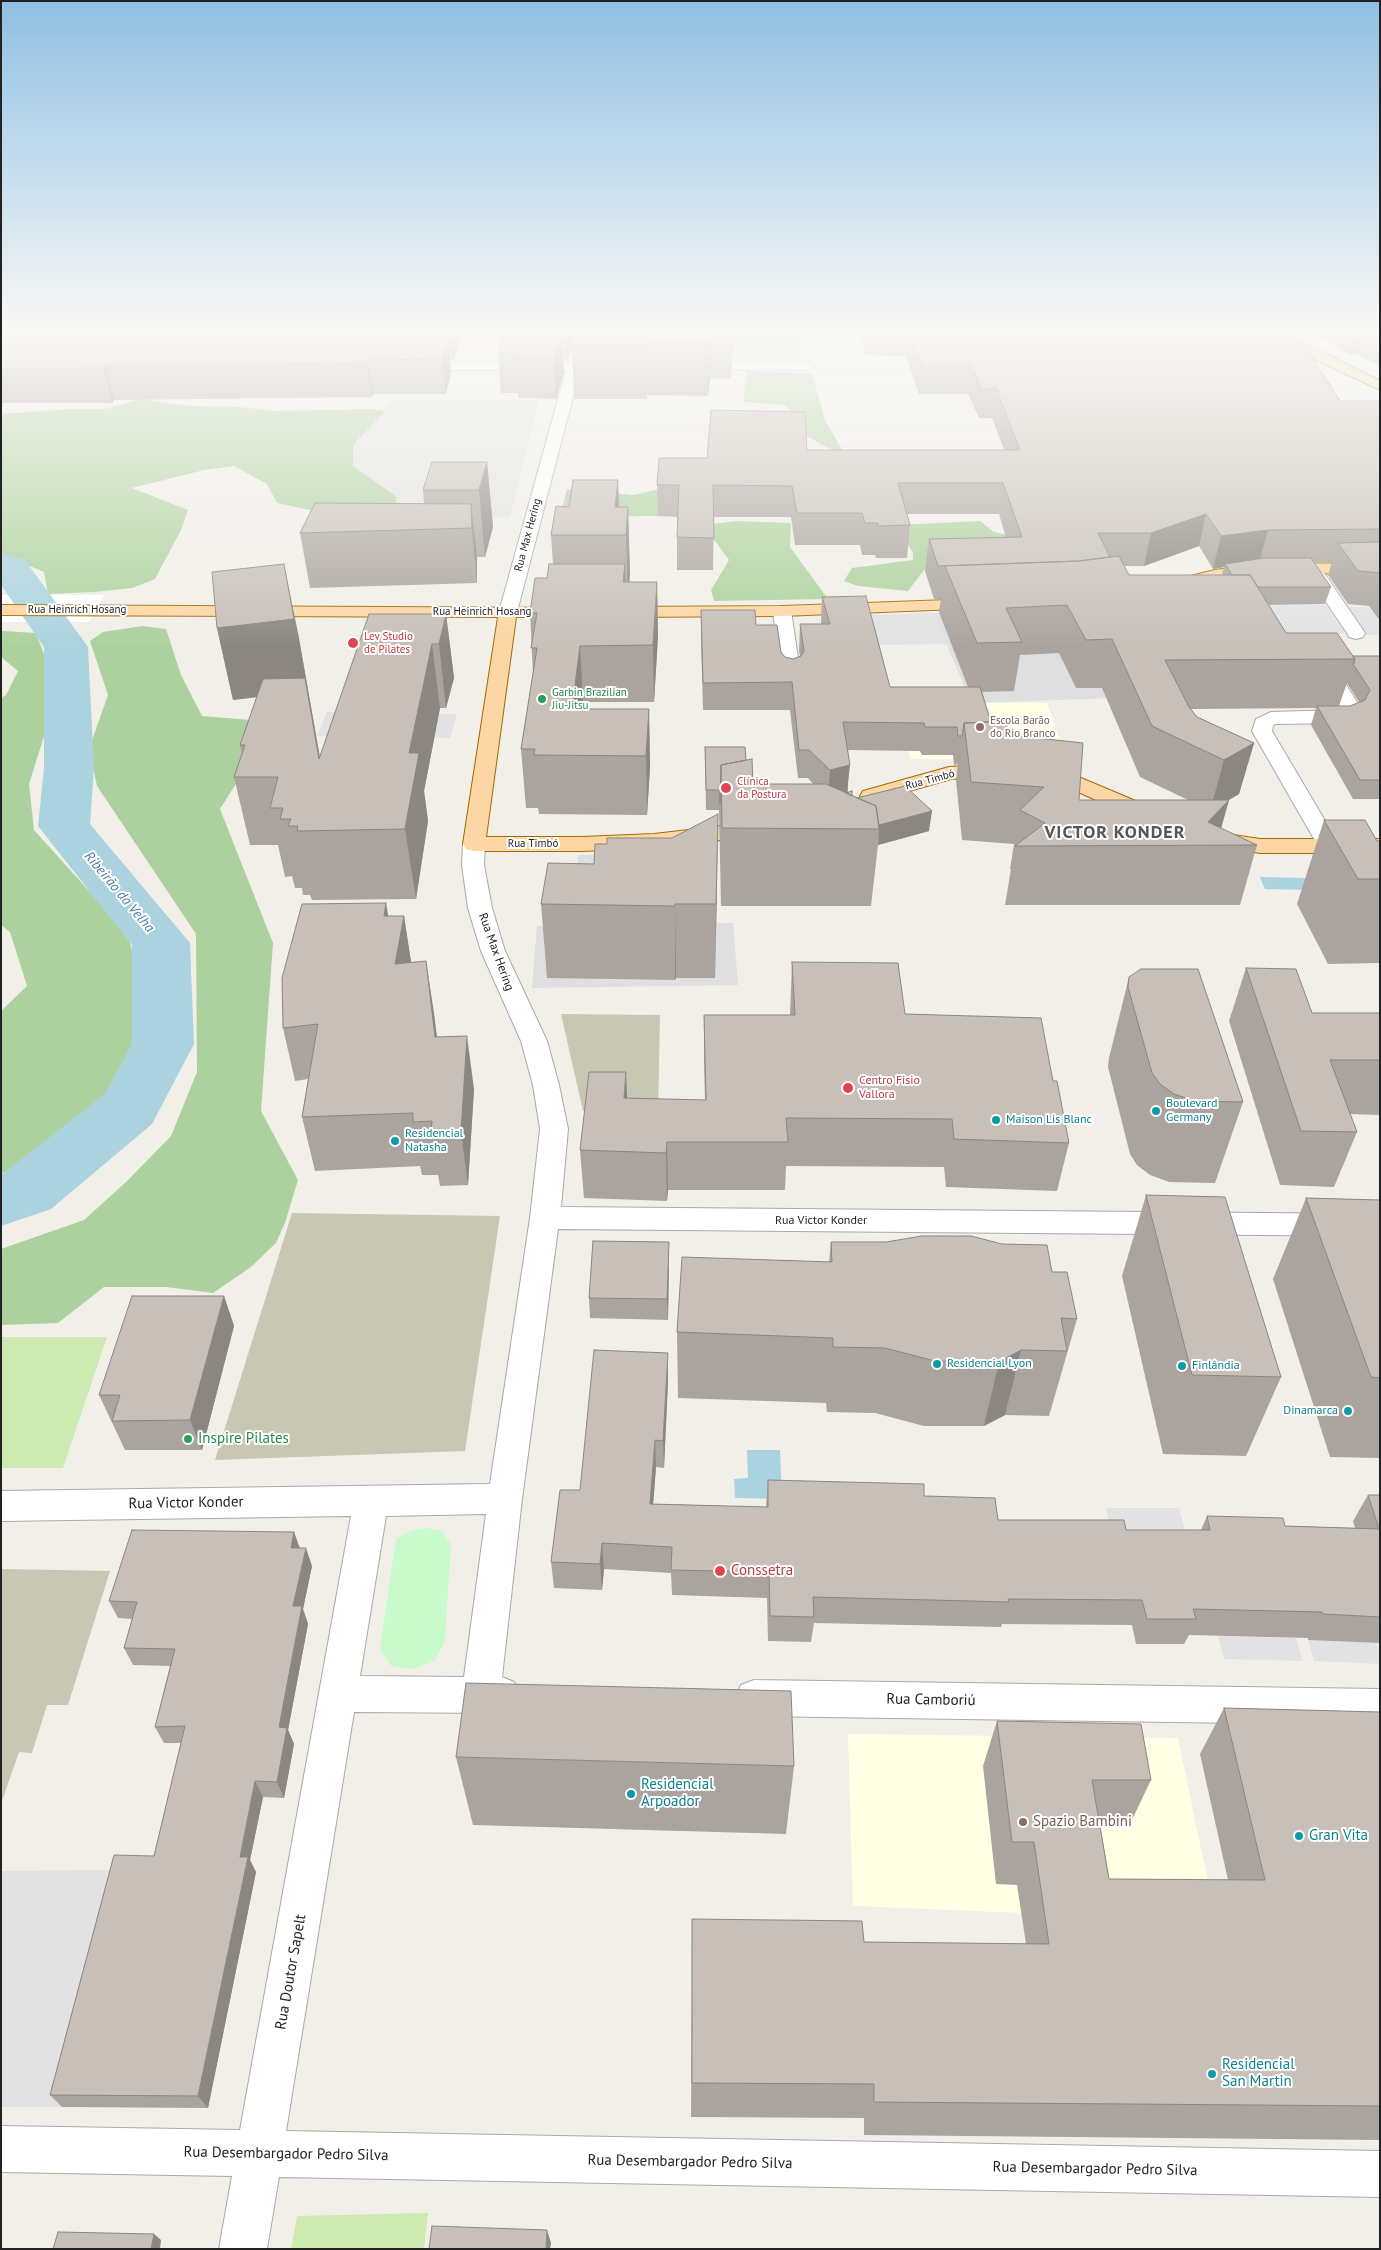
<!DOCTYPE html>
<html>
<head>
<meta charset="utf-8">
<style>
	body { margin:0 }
	#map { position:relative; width:1381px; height:2250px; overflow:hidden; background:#f2efe9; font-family:"PT Sans",sans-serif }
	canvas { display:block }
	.frame { position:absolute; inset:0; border:2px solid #222; pointer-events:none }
</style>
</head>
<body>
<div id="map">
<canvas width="1381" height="2250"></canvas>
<div class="frame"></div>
</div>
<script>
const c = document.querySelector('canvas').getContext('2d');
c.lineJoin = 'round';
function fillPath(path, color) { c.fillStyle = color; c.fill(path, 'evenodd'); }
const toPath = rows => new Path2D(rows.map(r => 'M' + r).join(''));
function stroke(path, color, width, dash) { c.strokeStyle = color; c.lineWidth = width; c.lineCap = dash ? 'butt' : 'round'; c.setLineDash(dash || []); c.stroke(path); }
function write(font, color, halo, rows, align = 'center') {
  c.font = font + ' "PT Sans",sans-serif'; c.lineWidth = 4; c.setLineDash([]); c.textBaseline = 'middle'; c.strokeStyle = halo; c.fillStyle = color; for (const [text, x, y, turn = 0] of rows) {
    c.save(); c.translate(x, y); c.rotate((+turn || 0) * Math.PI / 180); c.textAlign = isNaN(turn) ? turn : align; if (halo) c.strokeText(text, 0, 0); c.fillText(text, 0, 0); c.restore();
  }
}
const residential = toPath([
	[1075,608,1173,696,971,703,934,613],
	[682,854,684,923,733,923,738,985,532,988,537,926,574,925,578,855]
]);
const education = toPath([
	[803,333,997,333,1021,356,805,356],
	[899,703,1047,703,1064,751,998,759,910,759],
	[848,1734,1178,1738,1216,1921,853,1906]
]);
const construction = toPath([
	[561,1014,660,1015,658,1115,583,1111],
	[292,1213,500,1216,465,1451,215,1460],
	[1,1569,110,1571,68,1705,47,1705,32,1753,19,1752,1,1804]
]);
const grass = toPath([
	[1,1337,107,1337,63,1468,1,1468],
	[428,2213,424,2249,291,2249,297,2216]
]);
const forest = toPath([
	[747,371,812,373,825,420,847,458,808,437,786,405,743,402],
	[142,399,188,406,241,407,273,411,372,409,386,411,353,445,397,497,393,516,375,505,309,510,277,503,267,484,234,466,204,470,132,488,188,510,181,530,155,579,132,588,94,592,48,594,44,572,1,554,1,414,70,409,104,409],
	[567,489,633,495,659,489,658,516,560,517],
	[737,521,791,523,790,547,828,599,714,601,711,590,729,560,703,525],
	[980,521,994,532,1016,537,945,554,924,570,908,591,858,586,844,581,852,568,913,560,913,553,897,525],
	[142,626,166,629,181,675,202,716,275,722,220,809,273,943,261,1111,298,1180,285,1223,276,1243,251,1267,213,1293,166,1287,104,1287,58,1323,1,1325,1,1249,84,1220,127,1181,171,1136,197,1072,196,934,97,786,89,749,108,695,90,641,103,632],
	[2,631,36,633,50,670,44,736,29,784,34,830,127,933,147,1000,126,1077,52,1148,1,1174,1,1011,27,986,10,932,1,925,1,698,6,695,18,671,1,657]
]);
const park = toPath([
	[428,1528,441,1531,451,1543,445,1640,435,1661,413,1669,391,1666,380,1649,396,1539,412,1530]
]);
const parking = toPath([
	[644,333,742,333,800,339,802,359,699,358],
	[539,400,510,517,393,516,397,497,353,466,353,445,386,412,391,401],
	[1326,605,1346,634,1246,634,1233,606],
	[1348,607,1369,607,1380,622,1380,635,1367,635],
	[934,613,948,644,878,645,869,615],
	[327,712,457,714,450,738,317,736],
	[1106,1508,1179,1508,1192,1557,1114,1546],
	[1218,1636,1296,1638,1303,1661,1224,1659],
	[1308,1640,1377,1643,1380,1652,1380,1664,1314,1661],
	[124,1870,62,2107,1,2107,1,1871]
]);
const water = toPath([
	[1260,877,1309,878,1315,890,1265,889],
	[747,1450,780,1450,782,1499,735,1498,734,1479,748,1478]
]);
const pier = toPath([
	[1,595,104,595,89,622,1,622]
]);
const river = toPath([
	[1,554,25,560,88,647,94,768,90,824,190,943,194,1044,152,1124,51,1209,1,1226,1,1175,105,1094,132,1044,132,945,38,826,44,768,44,647,1,585,1,554]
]);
const minor = toPath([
	[577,333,589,333,582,362,610,362,617,366,610,370,580,370,517,612,514,616,508,617,502,616,499,612,566,370,413,370,406,366,413,362,569,362,577,333],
	[693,362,807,362,814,366,807,370,688,369,686,366,688,363,693,362],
	[1312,563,1318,564,1365,633,1363,637,1356,639,1349,637,1347,633,1303,568,1306,564,1312,563],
	[782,606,788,607,791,611,801,678,798,682,791,684,784,682,781,678,773,611,776,607,782,606],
	[1333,673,1340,675,1362,710,1357,718,1344,723,1275,724,1273,726,1272,731,1340,846,1337,851,1329,853,1321,851,1318,846,1252,731,1256,719,1271,712,1342,710,1323,679,1326,675,1333,673],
	[474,837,482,839,485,844,484,865,492,908,505,951,547,1041,559,1085,568,1129,561,1207,1380,1214,1380,1236,558,1229,522,1499,502,1677,514,1682,520,1695,514,1708,501,1713,354,1712,286,2131,1380,2151,1380,2197,279,2177,267,2249,219,2249,232,2176,1,2172,1,2126,240,2130,351,1516,1,1521,1,1491,490,1484,530,1218,540,1129,533,1085,521,1041,481,951,468,908,462,865,463,844,466,839,474,837],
	[486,1514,464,1677,360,1676,386,1516,486,1514],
	[754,1680,1380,1689,1380,1725,754,1716,741,1711,735,1698,741,1685,754,1680]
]);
const major = toPath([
	[1273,333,1288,333,1324,353,1380,381,1380,390,1314,359,1273,333],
	[1380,563,1380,573,1259,574,1216,580,1180,589,1174,588,1171,584,1174,580,1215,570,1259,564,1380,563],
	[976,599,982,600,985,604,982,608,782,616,619,617,613,616,610,612,613,608,619,607,782,606,976,599],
	[1,605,572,608,575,612,572,616,566,617,516,617,486,837,582,837,654,834,715,827,757,818,765,820,768,825,765,830,715,841,654,848,582,851,474,851,466,849,463,844,498,617,1,615,1,605],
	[994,764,1001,766,1004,770,1001,774,951,779,871,802,863,801,860,796,863,791,949,767,994,764],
	[1044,769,1081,778,1157,810,1160,815,1157,820,1149,822,1141,820,1067,787,1037,779,1033,775,1037,771,1044,769],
	[1220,833,1260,839,1380,839,1380,853,1260,853,1212,845,1209,840,1212,835,1220,833]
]);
const wall = toPath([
	[1,333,461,333,454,360,450,360,451,372,446,394,373,394,372,397,114,400,112,403,1,403],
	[502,333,801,333,800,339,734,339,732,360,731,379,710,378,708,396,647,395,647,399,574,399,572,346,567,360,563,360,564,372,556,399,519,398,518,393,501,393,498,353],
	[860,333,1297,333,1340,401,1380,401,1380,621,1369,606,1348,604,1328,575,1332,562,1313,562,1331,587,1325,604,1269,605,1286,633,1353,656,1380,656,1380,799,1353,799,1311,725,1316,708,1191,709,1197,717,1254,743,1239,794,1229,800,1221,829,1257,845,1240,905,1005,905,1011,869,1010,869,1014,844,962,840,956,780,958,764,954,765,953,755,922,755,920,751,848,750,848,792,852,796,929,831,878,845,871,906,721,906,719,810,706,810,705,747,746,760,753,784,813,784,808,778,798,778,790,710,703,710,701,637,701,610,756,625,785,657,793,659,800,656,799,651,800,624,821,624,822,597,890,687,968,687,939,612,941,599,934,599,925,571,929,539,1006,538,999,514,907,514,910,525,907,558,876,558,875,555,862,555,860,545,795,545,791,517,714,517,713,570,677,570,677,537,678,517,658,516,657,485,707,458,807,450,1004,450,992,418,979,418,968,394,919,394,906,356,865,355],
	[1199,546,1213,569,1224,567,1222,575,1129,575,1124,566,1144,566],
	[1059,653,1076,688,1102,688,1140,777,1188,800,1079,800,1010,735,991,722,982,692,1014,691,1020,655],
	[1347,683,1359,702,1350,706,1339,706],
	[1313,333,1380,333,1380,367,1357,354,1350,355],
	[487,462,493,527,485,557,477,557,477,583,310,588,300,533,424,504,423,490],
	[618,480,619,507,628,507,630,574,629,582,657,582,658,636,654,702,583,702,582,709,649,709,650,767,647,815,539,814,538,808,526,808,521,749,533,674,530,613,547,578,553,564,551,535,569,507],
	[446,614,454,678,446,708,440,708,424,791,428,821,416,899,312,900,310,895,303,895,302,888,295,888,292,876,285,877,278,845,250,845,234,777,242,755,240,745,257,697,233,700,217,628,298,633,320,757],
	[1324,820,1377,841,1380,841,1380,961,1379,963,1328,964,1297,904],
	[717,886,715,978,676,978,675,980,547,978,541,904],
	[389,916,404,916,411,963,426,961,437,1037,474,1089,468,1185,440,1186,438,1175,422,1175,420,1166,315,1171,302,1117,308,1079,295,1081,283,1028],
	[792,962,1053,1081,1069,1143,1057,1191,946,1187,944,1167,786,1166,785,1190,668,1190,667,1201,584,1198,580,1150,627,1098,705,1100,704,1063,704,1015,790,1015],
	[1246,968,1312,1013,1380,1013,1380,1115,1350,1114,1357,1132,1334,1187,1280,1185,1229,1021],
	[1129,977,1243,1102,1215,1183,1169,1182,1150,1175,1137,1165,1130,1154,1108,1067,1109,1058],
	[1146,1195,1281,1377,1246,1456,1163,1454,1122,1276],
	[1306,1198,1380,1200,1380,1458,1330,1457,1273,1279],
	[831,1242,1052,1272,1077,1319,1049,1416,1005,1415,984,1426,924,1426,875,1413,827,1412,826,1403,678,1398,677,1332,829,1262],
	[669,1263,668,1320,590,1318,589,1298],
	[224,1296,234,1326,202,1450,125,1450,99,1395],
	[668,1381,664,1468,656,1467,653,1504,766,1507,768,1480,924,1496,998,1520,1126,1530,1201,1530,1207,1516,1285,1526,1355,1528,1353,1521,1368,1495,1380,1495,1380,1643,1308,1640,1308,1638,1189,1635,1184,1644,1136,1644,1132,1625,1002,1624,1001,1627,814,1623,811,1642,768,1641,767,1598,672,1595,671,1573,604,1569,602,1590,554,1588,551,1562,580,1490],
	[294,1532,300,1548,312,1566,303,1609,308,1624,288,1730,294,1744,284,1798,263,1797,250,1860,256,1872,208,2108,62,2107,50,2095,154,1856,181,1743,164,1743,155,1727,170,1666,133,1665,124,1648,132,1619,118,1618,109,1601],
	[1224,1708,1380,1712,1380,2140,864,2135,864,2118,691,2117,692,1919,864,1942,1026,1944,1017,1885,996,1884,983,1766,997,1721,1151,1780,1130,1824,1100,1824,1109,1879,1228,1880,1200,1754],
	[456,1757,794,1766,786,1834,473,1825]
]);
const shadedWall = toPath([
	[97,333,120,333,122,342,105,365],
	[452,333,461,333,454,360],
	[561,333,564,372,556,399,554,358],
	[565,333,576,333,567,360],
	[709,333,710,378,708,396,709,342],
	[733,333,734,333,734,339,732,360],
	[1356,333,1363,333,1357,354,1350,355],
	[448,339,451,372,446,394,442,359],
	[368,360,373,394,372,397,367,363],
	[106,365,114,400,112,403,104,368],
	[487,462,493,527,485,557,479,490],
	[618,480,620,535,615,507],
	[471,504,477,558,477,583,472,528],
	[628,507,630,574,628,604,626,535],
	[1206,514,1199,546,1144,566,1151,533],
	[1268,530,1259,562,1225,564,1224,567,1213,569,1221,536],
	[284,564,298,633,332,827,307,691,233,700,217,628],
	[625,564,626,618,623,582],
	[657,582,658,636,654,702,653,645],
	[446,614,454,678,446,708,439,644],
	[432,644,440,708,424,791,428,821,416,899,405,829,409,753],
	[580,646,583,702,576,756,572,709],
	[649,709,650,767,647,815,646,756],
	[1254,743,1239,794,1210,811,1224,760],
	[850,765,847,793,828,799,830,770],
	[1229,800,1216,845,1208,822],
	[932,811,929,831,878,845,879,829,876,826],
	[718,814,717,886,715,978,716,904],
	[386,903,395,955,384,916],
	[675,904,676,978,675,980],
	[404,916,412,968,395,964],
	[426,961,434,1013,443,1090,435,1037],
	[467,1036,474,1089,468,1185,461,1132],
	[626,1072,628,1120,624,1098],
	[667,1142,668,1190,667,1201,666,1153],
	[669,1242,669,1263,668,1320,667,1299],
	[224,1296,234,1326,202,1450,190,1420],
	[1021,1350,1005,1415,984,1426,999,1362],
	[668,1353,668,1381,664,1468,663,1441],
	[655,1440,656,1467,651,1531,650,1504],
	[294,1532,300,1550,291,1548],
	[602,1543,604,1569,602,1590,600,1564],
	[306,1548,312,1566,303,1609,308,1624,288,1730,294,1744,284,1798,277,1782,279,1727,293,1606],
	[255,1781,263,1797,250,1860,256,1872,208,2108,198,2096,240,1857],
	[547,2230,551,2243,550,2249,546,2249],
	[154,2234,161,2240,160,2249,151,2249]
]);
const building = toPath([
	[1,333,98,333,100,336,121,339,448,339,442,359,368,360,367,363,106,365,104,368,1,369,1,333],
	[502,333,561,333,554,358,516,358,518,353,498,353,502,333],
	[575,333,709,333,709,342,646,342,646,345,572,345,575,333],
	[910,333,1297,333,1340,401,1380,401,1380,529,1268,530,1221,536,1206,514,1151,533,1098,533,1110,557,1078,561,938,566,929,539,1022,537,1003,483,898,483,910,525,878,526,878,523,865,523,862,513,797,513,792,486,713,485,714,538,677,537,679,485,657,485,659,458,707,458,711,410,805,412,807,450,1020,450,996,388,982,389,971,365,922,366,910,333],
	[432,462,487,462,479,490,423,490,432,462],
	[573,480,618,480,615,507,628,507,626,535,551,535,556,506,569,507,573,480],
	[315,503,471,504,472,528,300,533,315,503],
	[1380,542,1380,573,1358,571,1338,543,1380,542],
	[1119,556,1129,575,1250,575,1286,633,1337,633,1355,659,1165,660,1189,707,1197,717,1254,743,1224,760,1152,726,1112,639,1086,640,1067,605,1006,608,1022,642,977,643,945,566,1080,561,1119,556],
	[1264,558,1311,558,1331,587,1258,587,1250,575,1232,575,1225,564,1264,558],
	[284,564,294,619,217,628,212,572,284,564],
	[549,564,625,564,623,582,657,582,653,645,580,646,572,709,649,709,646,756,534,755,535,749,521,749,537,648,531,648,537,613,530,613,535,578,547,578,549,564],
	[866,596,890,687,980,687,991,722,964,723,962,736,958,736,957,727,925,727,924,723,843,722,850,765,830,770,809,750,799,750,792,682,703,683,701,610,755,610,756,625,777,625,781,652,785,657,793,659,801,656,804,651,800,624,830,624,822,597,866,596],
	[369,614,446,614,439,644,432,644,409,753,419,753,405,829,297,831,298,826,288,826,291,819,280,819,283,808,270,808,278,777,234,777,245,745,240,745,263,679,305,678,319,759,369,614],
	[1353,656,1380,656,1380,780,1360,780,1317,706,1350,706,1365,700,1370,690,1353,664,1353,663,1355,663,1354,662,1355,659,1353,656],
	[1005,721,1010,735,1083,743,1079,800,1229,800,1208,822,1257,845,1015,846,1045,823,1020,810,1044,787,971,782,964,723,1005,721],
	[705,747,745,747,746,760,721,765,720,804,720,790,706,790,705,747],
	[752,759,753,784,826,784,876,806,879,829,722,828,721,765,752,759],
	[905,786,932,811,879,825,876,806,857,798,905,786],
	[852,791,852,796,846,793,852,791],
	[718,814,716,904,675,904,675,906,541,904,548,863,594,864,595,844,607,844,607,838,672,838,718,814],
	[1324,820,1365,820,1377,841,1380,841,1380,879,1358,879,1324,820],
	[386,903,384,916,404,916,395,964,426,961,435,1037,467,1036,461,1132,431,1133,432,1121,413,1122,413,1113,302,1117,318,1024,283,1028,282,978,302,904,386,903],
	[792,962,898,963,905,1014,1041,1018,1053,1081,1057,1081,1069,1143,954,1139,952,1119,786,1118,788,1142,667,1142,666,1153,580,1150,589,1072,626,1072,624,1098,706,1100,704,1015,795,1015,792,962],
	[1246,968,1296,969,1312,1013,1380,1013,1380,1060,1330,1060,1357,1132,1301,1131,1246,968],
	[1141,969,1198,969,1243,1102,1194,1101,1174,1094,1160,1084,1152,1073,1128,987,1129,977,1141,969],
	[1146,1195,1225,1197,1281,1377,1192,1375,1146,1195],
	[1306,1198,1380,1200,1380,1378,1371,1377,1306,1198],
	[922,1236,971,1236,1002,1244,1047,1245,1052,1272,1067,1272,1077,1319,1061,1318,1067,1351,1021,1350,999,1362,935,1361,885,1348,833,1347,833,1338,677,1332,682,1257,832,1262,831,1242,886,1242,922,1236],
	[593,1241,669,1242,667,1299,589,1298,593,1241],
	[132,1296,224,1296,190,1420,112,1421,120,1395,99,1395,132,1296],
	[594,1350,668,1353,663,1441,655,1440,650,1504,768,1507,768,1480,924,1484,924,1496,995,1498,998,1520,1124,1520,1126,1530,1210,1530,1207,1516,1283,1518,1285,1526,1379,1529,1368,1495,1380,1495,1380,1617,1323,1614,1322,1612,1193,1609,1196,1619,1147,1619,1142,1600,1008,1599,1009,1602,813,1597,814,1617,770,1616,769,1572,671,1570,672,1547,602,1543,600,1564,551,1562,560,1490,580,1490,594,1350],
	[132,1530,294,1532,291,1548,306,1548,293,1606,302,1606,279,1727,287,1728,277,1782,255,1781,240,1857,248,1857,198,2096,50,2095,114,1855,154,1856,185,1726,155,1727,175,1649,124,1648,137,1602,109,1601,132,1530],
	[466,1683,791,1691,794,1766,456,1757,466,1683],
	[1224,1708,1380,1712,1380,2106,874,2102,874,2084,692,2083,692,1919,862,1921,864,1942,1049,1944,1034,1842,1012,1842,997,1721,1141,1724,1151,1780,1092,1780,1109,1879,1265,1880,1224,1708],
	[432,2226,547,2230,546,2249,429,2249,432,2226],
	[58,2232,154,2234,151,2249,53,2249,58,2232]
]);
const markers = [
	[353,643,6,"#e0444e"],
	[542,699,5,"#2e9e5b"],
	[980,727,5,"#8d6e63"],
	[726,788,6,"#e0444e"],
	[848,1088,6,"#e0444e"],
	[1156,1111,5,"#0f9aa8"],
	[996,1120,5,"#0f9aa8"],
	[395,1141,5,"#0f9aa8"],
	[937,1364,5,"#0f9aa8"],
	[1182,1366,5,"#0f9aa8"],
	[1348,1411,5,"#0f9aa8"],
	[188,1439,5,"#2e9e5b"],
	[720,1571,6,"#e0444e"],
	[631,1794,5,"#0f9aa8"],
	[1023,1822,5,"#8d6e63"],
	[1299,1836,5,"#0f9aa8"],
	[1212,2074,5,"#0f9aa8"]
];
const farStreetnames = [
	["Rua Max Hering",528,535,-75],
	["Rua Heinrich Hosang",77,610],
	["Rua Heinrich Hosang",482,612],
	["Rua Timbó",930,780,-15],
	["Rua Timbó",533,844]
];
const farHealthnames = [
	["Lev Studio",364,637],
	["de Pilates",364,650],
	["Clínica",737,782],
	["da Postura",737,795]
];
const farLeisurenames = [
	["Garbin Brazilian",552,693],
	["Jiu-Jitsu",552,706]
];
const farEducationnames = [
	["Escola Barão",990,721],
	["do Rio Branco",990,734]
];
const streetNames = [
	["Rua Max Hering",496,952,70],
	["Rua Victor Konder",821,1221]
];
const healthNames = [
	["Centro Fisio",859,1081],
	["Vallora",859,1095]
];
const cultureNames = [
	["Boulevard",1166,1104],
	["Germany",1166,1118],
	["Maison Lis Blanc",1006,1120],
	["Residencial",405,1134],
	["Natasha",405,1148],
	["Residencial Lyon",947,1364],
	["Finlândia",1192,1366],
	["Dinamarca",1338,1411,"right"]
];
const waterNames = [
	["Ribeirão da Velha",119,892,50]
];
const nearLeisurenames = [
	["Inspire Pilates",198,1439]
];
const nearStreetnames = [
	["Rua Victor Konder",186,1503,-1],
	["Rua Camboriú",931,1700,1],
	["Rua Doutor Sapelt",291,1972,-80],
	["Rua Desembargador Pedro Silva",286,2154,1],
	["Rua Desembargador Pedro Silva",690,2162,1],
	["Rua Desembargador Pedro Silva",1095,2169,1]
];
const nearHealthnames = [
	["Conssetra",731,1571]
];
const nearCulturenames = [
	["Residencial",641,1785],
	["Arpoador",641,1802],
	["Gran Vita",1309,1836],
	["Residencial",1222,2065],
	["San Martin",1222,2082]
];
const nearEducationnames = [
	["Spazio Bambini",1033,1822]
];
const districtNames = [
	["VICTOR KONDER",1115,833]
];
fillPath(residential, '#e0dfdf');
fillPath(education, '#ffffe5');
fillPath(construction, '#c7c7b4');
fillPath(grass, '#cdebb0');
fillPath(forest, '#add19e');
fillPath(park, '#c8facc');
fillPath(parking, '#e2e2e2');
fillPath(water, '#aad3df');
fillPath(pier, '#fff');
fillPath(river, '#aad3df');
stroke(minor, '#a9a9a9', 2);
stroke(major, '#a06b00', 2);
fillPath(minor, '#fff');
fillPath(major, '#fcd6a4');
fillPath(wall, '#aba49e');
fillPath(shadedWall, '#8b8681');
fillPath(building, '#c7bfb8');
stroke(building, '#8b8681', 1);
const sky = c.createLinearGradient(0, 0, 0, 648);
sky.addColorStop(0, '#8fc0e4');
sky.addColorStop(0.51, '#f9f8f5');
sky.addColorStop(1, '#f9f8f500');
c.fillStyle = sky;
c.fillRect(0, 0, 1381, 648);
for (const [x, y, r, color] of markers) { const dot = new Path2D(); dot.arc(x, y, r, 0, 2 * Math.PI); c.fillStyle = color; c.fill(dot); stroke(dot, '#fff', 2); }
write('11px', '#222', '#fff', farStreetnames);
write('11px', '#be3a42', '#fff', farHealthnames, 'left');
write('11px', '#27864d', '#fff', farLeisurenames, 'left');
write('11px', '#785e54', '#fff', farEducationnames, 'left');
write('12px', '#222', '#fff', streetNames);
write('12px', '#be3a42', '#fff', healthNames, 'left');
write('12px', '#0d838f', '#fff', cultureNames, 'left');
write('italic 14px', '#4a7aab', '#fff', waterNames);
write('15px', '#27864d', '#fff', nearLeisurenames, 'left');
write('15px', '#222', '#fff', nearStreetnames);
write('15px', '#be3a42', '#fff', nearHealthnames, 'left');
write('15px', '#0d838f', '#fff', nearCulturenames, 'left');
write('15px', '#785e54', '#fff', nearEducationnames, 'left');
c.letterSpacing = '1px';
write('bold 18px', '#555', '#fff', districtNames);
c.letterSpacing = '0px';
</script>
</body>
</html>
